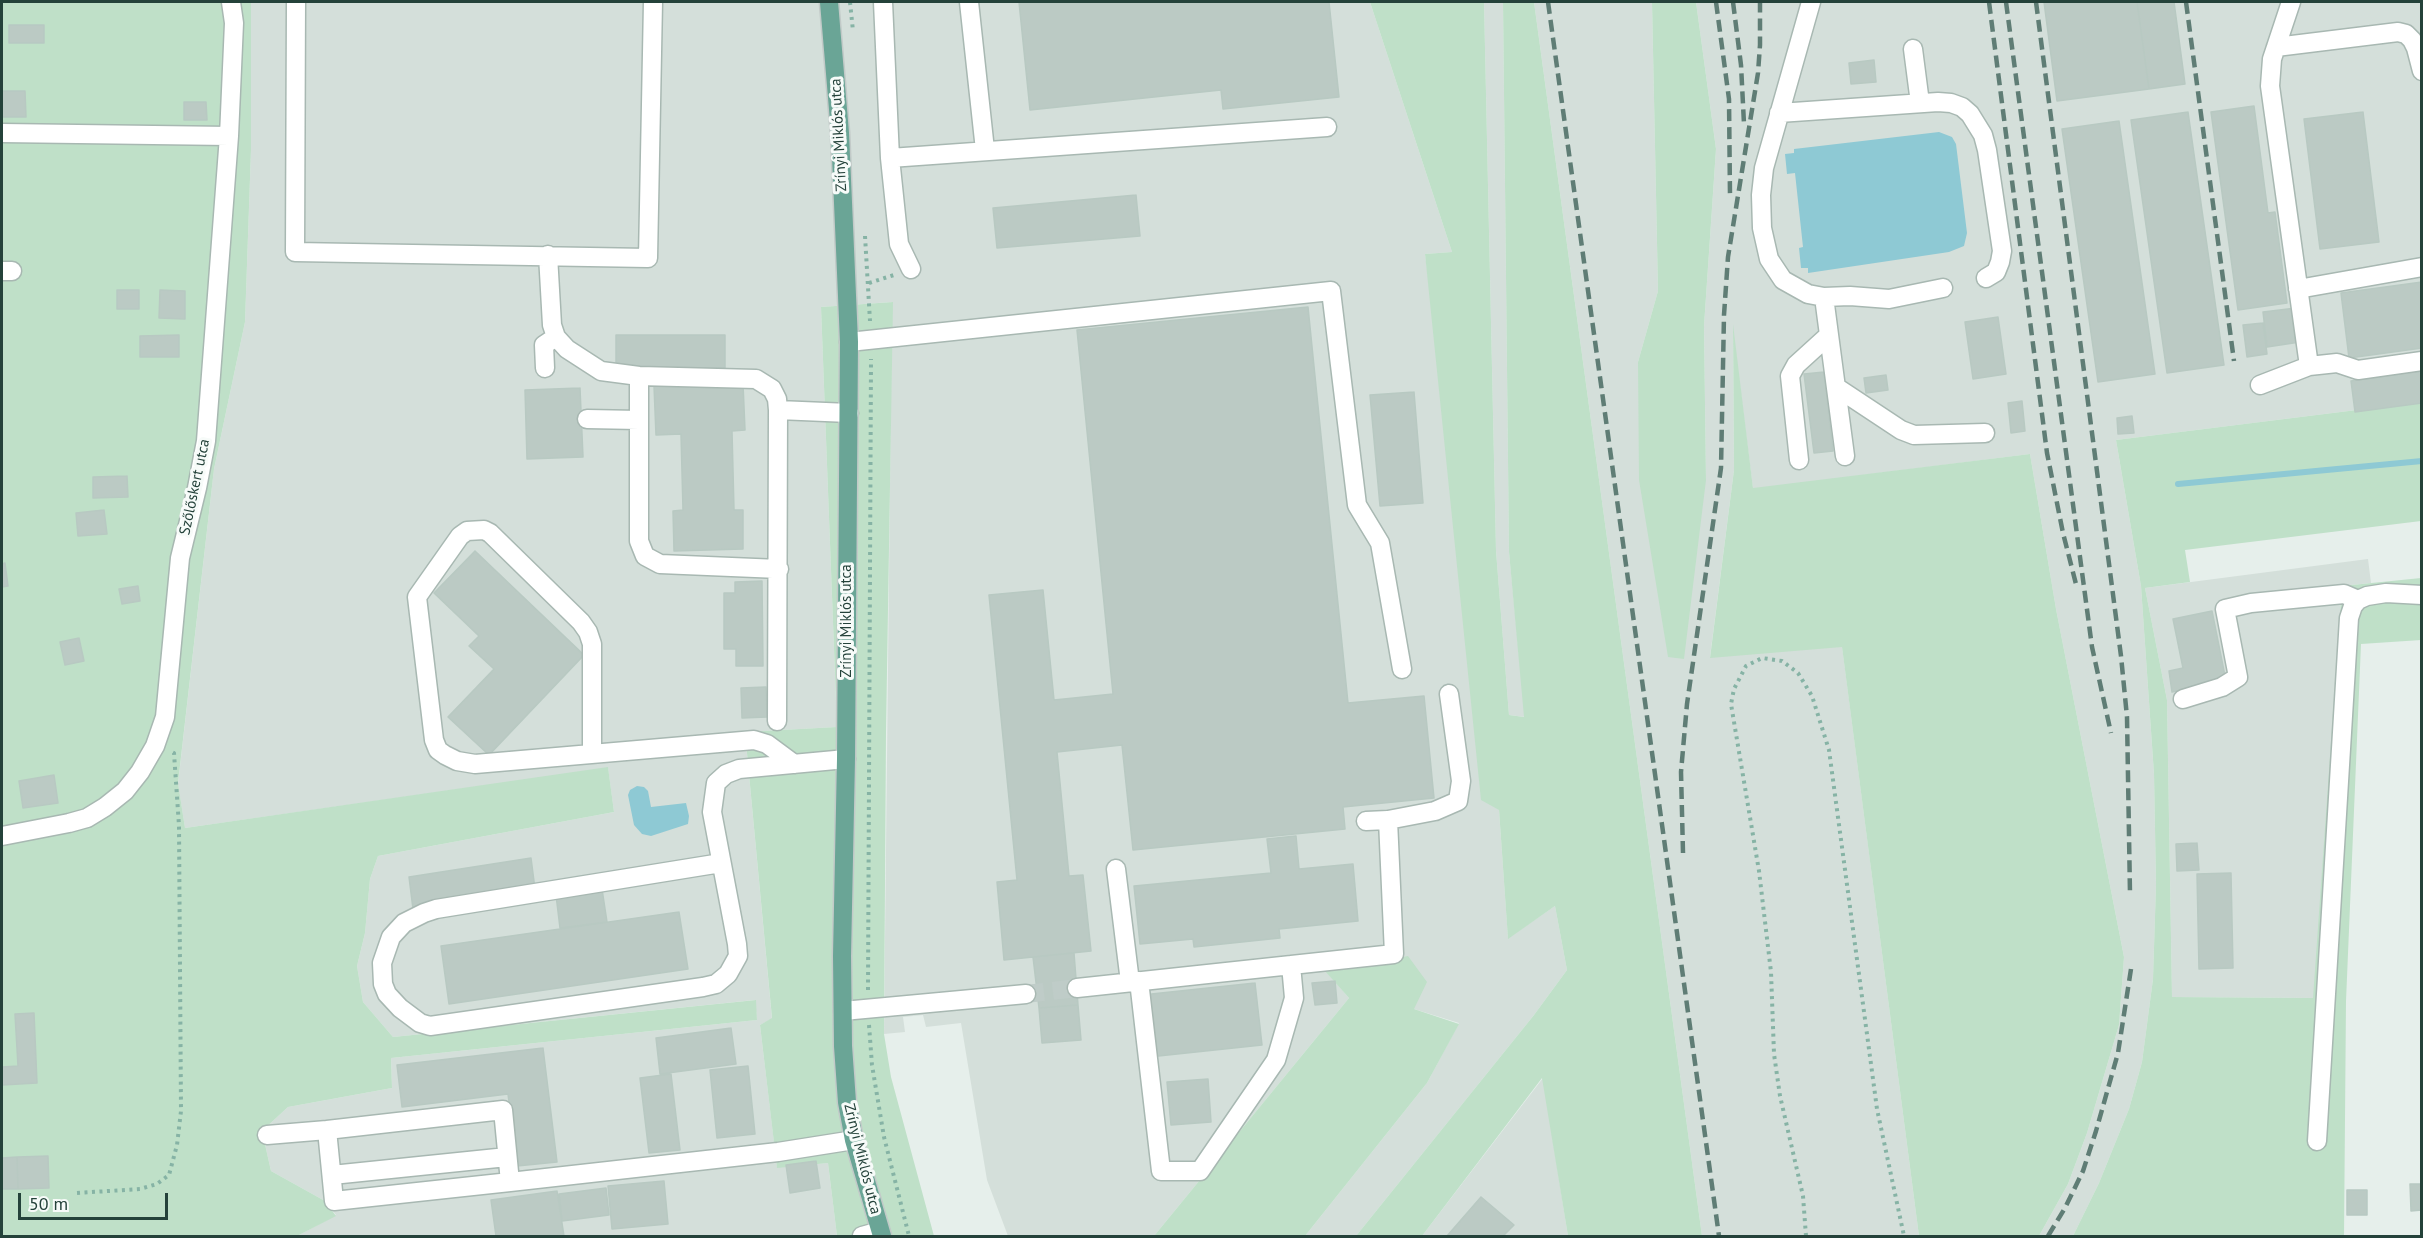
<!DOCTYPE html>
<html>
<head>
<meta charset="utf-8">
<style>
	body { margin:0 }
	#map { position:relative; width:2423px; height:1238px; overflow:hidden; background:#e6efeb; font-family:"PT Sans",sans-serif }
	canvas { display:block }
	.frame { position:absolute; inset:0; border:3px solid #24423a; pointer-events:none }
	.scale { position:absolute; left:18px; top:1193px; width:150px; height:27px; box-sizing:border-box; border:3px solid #24423a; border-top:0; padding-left:8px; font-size:18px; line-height:21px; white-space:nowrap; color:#24423a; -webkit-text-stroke:4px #f7fbf9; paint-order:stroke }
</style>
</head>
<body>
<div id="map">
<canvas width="2423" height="1238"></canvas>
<div class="frame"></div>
<div class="scale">50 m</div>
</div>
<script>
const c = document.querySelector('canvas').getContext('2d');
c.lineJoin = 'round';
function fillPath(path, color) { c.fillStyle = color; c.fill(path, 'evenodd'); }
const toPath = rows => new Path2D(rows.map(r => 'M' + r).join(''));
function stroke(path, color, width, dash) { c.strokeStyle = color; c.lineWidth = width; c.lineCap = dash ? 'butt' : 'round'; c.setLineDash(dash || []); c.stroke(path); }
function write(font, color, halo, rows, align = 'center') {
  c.font = font + ' "PT Sans",sans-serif'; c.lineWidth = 6; c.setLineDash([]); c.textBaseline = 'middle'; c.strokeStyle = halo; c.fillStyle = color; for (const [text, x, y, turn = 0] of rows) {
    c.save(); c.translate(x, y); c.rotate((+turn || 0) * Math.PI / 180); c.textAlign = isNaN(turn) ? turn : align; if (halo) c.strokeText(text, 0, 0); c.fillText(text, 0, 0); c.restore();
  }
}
const built = toPath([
	[251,2,1370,2,1452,252,1425,254,1499,810,1508,938,1555,906,1567,970,1534,1015,1356,1236,1305,1236,1427,1083,1459,1023,1414,1009,1326,971,1349,998,1154,1236,1008,1236,987,1180,961,1023,926,1027,923,1015,903,1017,905,1032,884,1034,892,302,821,307,837,727,745,732,772,1019,760,1025,777,1167,828,1163,837,1236,297,1236,336,1215,325,1201,271,1171,262,1131,288,1107,392,1088,391,1058,757,1020,755,1000,393,1037,363,1002,357,966,365,933,370,879,378,856,614,812,608,768,185,828,178,784,214,469,245,322,251,150],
	[1484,2,1503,2,1509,552,1525,717,1509,715,1496,551],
	[1534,2,1652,2,1658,291,1638,362,1706,480,1704,326,1716,149,1696,2,2421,2,2421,402,2116,440,2141,586,2154,774,2156,885,2153,979,2142,1062,2129,1109,2099,1183,2073,1236,2039,1236,2068,1184,2087,1133,2119,1025,2124,957,2056,609,2030,454,1753,489,1733,331,1734,470,1710,657,1842,646,1919,1236,1702,1236],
	[2368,559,2371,583,2342,586,2314,998,2172,997,2167,700,2145,588],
	[1543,1078,1568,1236,1422,1236]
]);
const green = toPath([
	[2,2,251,2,251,150,245,322,214,469,178,783,185,828,608,767,614,812,378,856,370,879,365,933,357,966,363,1002,393,1037,756,1000,757,1020,391,1058,392,1088,288,1107,262,1131,271,1171,325,1201,336,1216,297,1236,2,1236],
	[1370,2,1484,2,1496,551,1509,715,1524,717,1509,552,1503,2,1534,2,1702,1236,1568,1236,1542,1078,1422,1236,1356,1236,1534,1015,1567,970,1555,906,1508,939,1499,810,1481,800,1425,254,1452,252],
	[1652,2,1696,2,1716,149,1704,326,1706,480,1684,659,1668,657,1639,480,1638,362,1658,291],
	[893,302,886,732,884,1034,891,1077,934,1236,837,1236,828,1163,777,1168,760,1025,772,1018,745,732,837,727,821,307],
	[1733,324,1753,488,2030,454,2056,609,2124,957,2119,1025,2087,1133,2068,1184,2039,1236,1919,1236,1842,647,1710,658,1734,470],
	[2421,402,2421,521,2185,550,2190,582,2145,588,2167,700,2172,997,2313,998,2342,586,2421,578,2421,640,2361,644,2346,1001,2344,1236,2073,1236,2099,1183,2129,1109,2142,1062,2153,979,2156,885,2154,774,2141,586,2116,440],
	[1408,956,1427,982,1414,1009,1459,1024,1427,1083,1305,1236,1154,1236,1349,998,1325,971]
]);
const water = toPath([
	[1939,132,1952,137,1956,144,1967,233,1964,246,1949,252,1808,273,1808,268,1801,268,1799,248,1803,247,1795,173,1787,174,1785,154,1794,153,1794,149],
	[637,786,644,787,648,791,651,807,686,803,689,816,688,824,651,836,642,834,634,825,628,795,630,790]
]);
const stream = toPath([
	[2178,484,2422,461]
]);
const building = toPath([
	[1019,2,1329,2,1339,97,1223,109,1221,90,1030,110,1019,2],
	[2044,2,2137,2,2149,89,2057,101,2044,2],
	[2137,2,2174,2,2185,84,2149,89,2137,2],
	[9,25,44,25,44,43,9,43,9,25],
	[1874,60,1876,82,1851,84,1849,63,1874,60],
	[2,91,25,91,26,117,2,117,2,91],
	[184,102,206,102,207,120,184,120,184,102],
	[2254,106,2268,213,2275,212,2287,303,2238,310,2211,112,2254,106],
	[2188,112,2224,365,2167,373,2131,120,2188,112],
	[2363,112,2379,242,2320,249,2304,119,2363,112],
	[2119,121,2155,374,2098,382,2062,129,2119,121],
	[1136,195,1140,236,997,248,993,208,1136,195],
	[2422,282,2422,348,2349,358,2341,293,2422,282],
	[117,290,139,290,139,309,117,309,117,290],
	[160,290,185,291,185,319,159,318,160,290],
	[1308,307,1348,703,1424,696,1434,798,1343,807,1345,829,1133,850,1122,745,1057,752,1069,876,1083,875,1091,951,1004,960,997,882,1017,880,989,595,1043,590,1054,700,1113,694,1077,330,1308,307],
	[2296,308,2300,342,2267,347,2263,312,2296,308],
	[1998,317,2006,374,1973,379,1965,322,1998,317],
	[2263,323,2267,354,2247,357,2243,325,2263,323],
	[179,335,179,357,140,357,140,336,179,335],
	[616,335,725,335,725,368,616,368,616,335],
	[2422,371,2422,403,2355,412,2351,381,2422,371],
	[1824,372,1833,451,1814,453,1804,374,1824,372],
	[1886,375,1888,390,1866,393,1864,378,1886,375],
	[743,384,745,430,732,431,734,510,743,510,743,549,674,551,673,511,683,510,681,434,656,435,654,386,743,384],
	[580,388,583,457,527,459,525,390,580,388],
	[1414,392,1423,503,1380,506,1370,395,1414,392],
	[2022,401,2025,431,2011,433,2008,403,2022,401],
	[2132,416,2134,433,2118,434,2117,418,2132,416],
	[127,476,128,497,93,498,93,477,127,476],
	[104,510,107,534,78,536,76,513,104,510],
	[475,551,584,655,489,755,448,717,494,669,469,646,479,636,434,593,475,551],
	[5,563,8,586,2,587,2,564,5,563],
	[762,581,763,666,736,666,736,649,724,649,724,593,735,593,735,582,762,581],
	[138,586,140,601,122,604,119,589,138,586],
	[2212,611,2226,681,2172,692,2169,671,2183,668,2173,619,2212,611],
	[79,638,84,661,65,665,60,642,79,638],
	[766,687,767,717,742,718,741,688,766,687],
	[54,775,58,803,23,808,19,781,54,775],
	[1296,836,1299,869,1353,864,1358,921,1279,929,1280,938,1194,947,1193,939,1140,944,1134,886,1271,873,1267,839,1296,836],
	[2197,843,2199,870,2177,871,2176,844,2197,843],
	[531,858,535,889,413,909,409,877,531,858],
	[2231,873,2233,968,2199,969,2197,874,2231,873],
	[602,889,607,922,560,928,556,895,602,889],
	[679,912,688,969,449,1004,441,946,679,912],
	[1074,953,1078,1005,1039,1008,1033,957,1074,953],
	[1335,981,1337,1003,1315,1005,1312,983,1335,981],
	[1255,983,1262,1045,1149,1057,1142,995,1255,983],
	[1078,1005,1081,1040,1042,1043,1039,1008,1078,1005],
	[34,1013,37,1083,2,1085,2,1067,18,1066,15,1014,34,1013],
	[731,1028,736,1064,660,1074,656,1038,731,1028],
	[543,1048,557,1162,517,1166,508,1094,402,1107,397,1065,543,1048],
	[748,1066,755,1134,717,1138,710,1070,748,1066],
	[671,1074,680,1150,649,1153,640,1078,671,1074],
	[1208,1079,1211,1122,1171,1125,1167,1082,1208,1079],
	[48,1156,49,1188,18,1189,17,1157,48,1156],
	[17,1157,18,1189,2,1189,2,1158,17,1157],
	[816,1161,820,1188,790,1193,786,1165,816,1161],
	[664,1181,668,1224,612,1229,608,1186,664,1181],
	[2410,1184,2422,1184,2422,1210,2411,1211,2410,1184],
	[606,1188,609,1215,562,1221,559,1194,606,1188],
	[2347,1190,2367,1190,2367,1215,2347,1215,2347,1190],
	[557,1191,564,1236,496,1236,491,1200,557,1191],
	[1481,1197,1514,1225,1503,1236,1447,1236,1481,1197]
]);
const minorTunnel = toPath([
	[1026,994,1077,988]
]);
const path = toPath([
	[850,2,853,31],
	[865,236,870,321],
	[869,283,894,275],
	[868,990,871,359],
	[869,1025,872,1065,884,1137,909,1236],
	[77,1193,140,1189,157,1184,169,1175,177,1145,181,1111,179,826,174,753,172,752],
	[1806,1236,1803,1196,1780,1096,1774,1054,1771,972,1759,871,1731,704,1734,689,1746,666,1762,658,1782,661,1798,673,1812,696,1829,750,1877,1109,1904,1236]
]);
const minor = toPath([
	[296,2,295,252,648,258,653,2],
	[883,2,890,158,899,244,911,269],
	[969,2,985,150],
	[1811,2,1764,168,1761,195,1762,228,1769,259,1783,280,1808,294,1824,297,1850,296,1889,299,1943,288],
	[2291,2,2272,59,2270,86,2309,366],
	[2276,47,2398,32,2406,34,2412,40,2416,48,2422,71],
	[1913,49,1920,103],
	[1779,113,1938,102,1951,103,1962,107,1970,114,1983,135,1987,150,2002,251,2000,262,1996,272,1986,278],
	[2,133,229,136],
	[890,158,1327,127],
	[548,255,552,325,556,337,567,349,601,371,639,376,756,379,772,389,777,399,778,410,849,413],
	[2,271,12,271],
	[2298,289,2422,267],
	[1824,297,1845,456],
	[849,342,1331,291,1357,505,1380,543,1402,669],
	[545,368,544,345,556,337],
	[639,376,639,541,645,556,660,564,779,569],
	[2260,385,2309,366,2337,363,2358,370,2422,361],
	[1836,387,1901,430,1914,435,1985,433],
	[587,419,639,420],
	[1799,460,1790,376,1796,365,1829,335],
	[2183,699,2222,687,2238,677,2225,609,2251,603,2344,594,2358,600],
	[777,721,778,410],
	[592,753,592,644,588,632,581,622,490,533,484,530,467,531,460,536,417,597,434,740,438,750,445,755,457,761,475,764,754,740,767,744,794,764],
	[1366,821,1388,820,1435,811,1458,801,1461,781,1449,694],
	[2,836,69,823,87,818,105,807,125,791,140,772,155,746,165,717,180,558,197,488,206,441,229,136,234,23,231,2],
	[721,863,436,909,424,913,404,923,391,937,382,963,383,984,387,994,400,1008,420,1023,430,1026,703,987,716,984,728,974,738,956,737,944,712,812,716,783,726,774,739,769,846,759],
	[1116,869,1130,982],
	[1139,981,1161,1171,1200,1171,1276,1060,1294,998,1291,965],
	[1077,988,1394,954,1388,820],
	[843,1011,1026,994],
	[267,1135,327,1130],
	[2317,1141,2349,618,2353,606,2358,600,2367,596,2386,593,2422,595],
	[332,1175,507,1157],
	[510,1182,503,1110,327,1130,334,1201,510,1182,778,1152,854,1140],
	[862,1236,880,1231]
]);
const major = toPath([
	[829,2,840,133,849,342,846,759,842,956,843,1046,847,1102,854,1140,882,1236]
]);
const rail = toPath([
	[1548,2,1719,1236],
	[1716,2,1729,99,1730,196],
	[1733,2,1741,65,1744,124],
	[1989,2,2047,453,2063,533,2077,588],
	[2006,2,2092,647,2111,733],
	[2036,2,2121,656,2127,717,2130,894],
	[2186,2,2234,361],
	[1683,853,1681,772,1687,704,1721,468,1724,315,1728,257,1758,73,1760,45,1760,2],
	[2048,1236,2065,1208,2083,1171,2096,1131,2118,1053,2131,969]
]);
const streetNames = [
	["Zrínyi Miklós utca",839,135,-93],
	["Szőlőskert utca",195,487,-78],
	["Zrínyi Miklós utca",847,621,-90],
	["Zrínyi Miklós utca",862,1159,76]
];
fillPath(built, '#d4dfda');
fillPath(green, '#bfe0c8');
fillPath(water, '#8ec9d4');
stroke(stream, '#8ec9d4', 6);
fillPath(building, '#bbcac4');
stroke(building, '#b8c9c2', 1.5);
stroke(minorTunnel, '#bfccc8', 18, [18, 9]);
stroke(minor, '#a8b8b2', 21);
stroke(major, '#c2cac8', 21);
stroke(path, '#86b3a5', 4, [3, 4.5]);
stroke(minor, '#fff', 18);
stroke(major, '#6aa596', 18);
stroke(rail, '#5f7d75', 4.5, [12, 6]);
write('15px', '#24423a', '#f7fbf9', streetNames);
</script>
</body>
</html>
